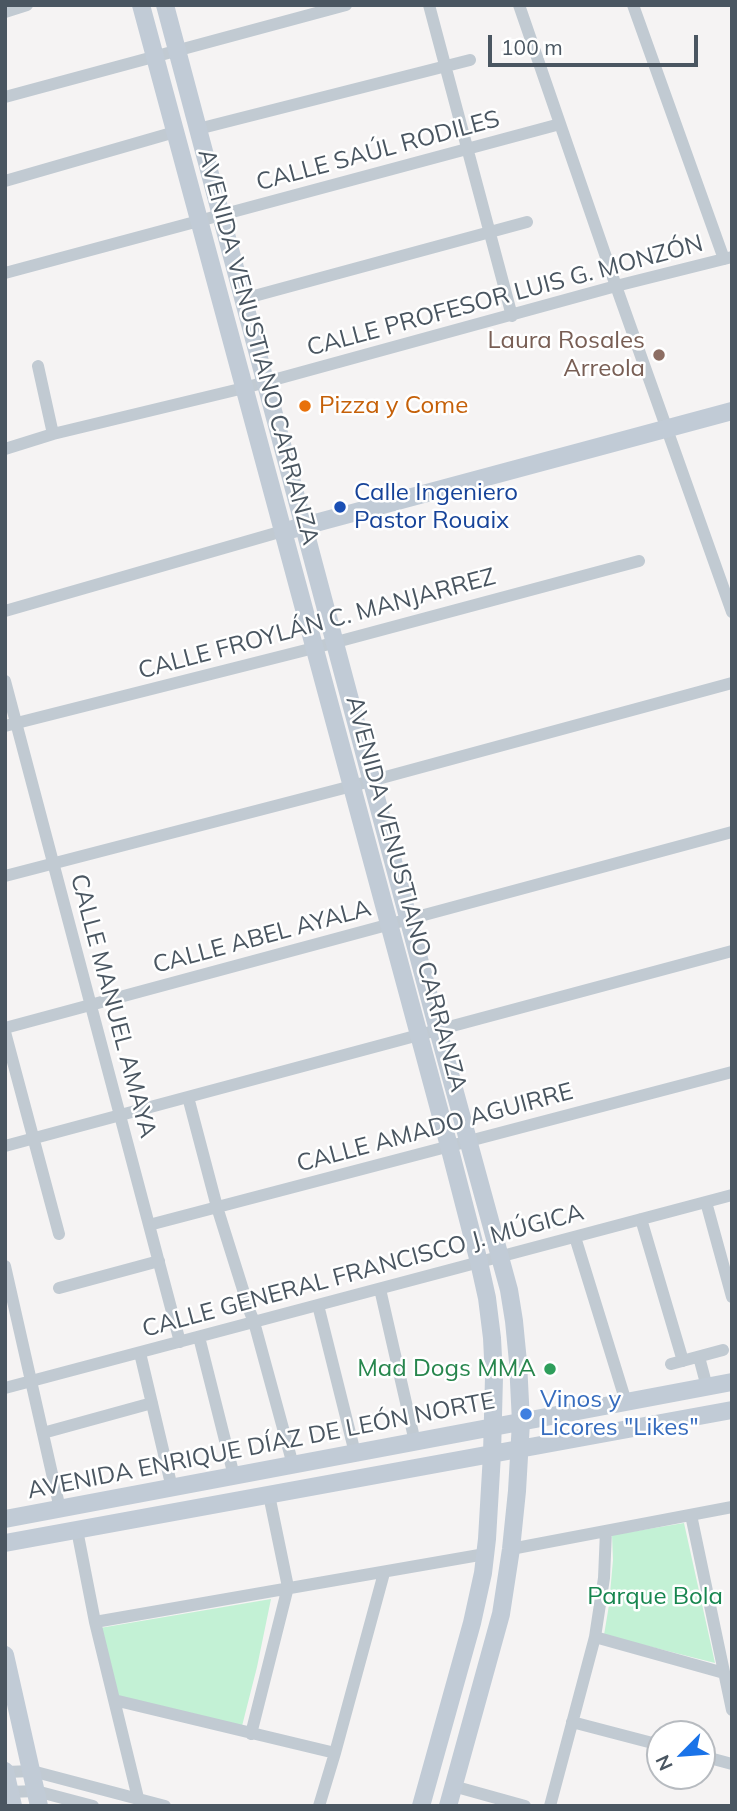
<!DOCTYPE html>
<html>
<head>
<meta charset="utf-8">
<style>
	body { margin:0 }
	#map { position:relative; width:737px; height:1811px; overflow:hidden; background:#f5f3f3; font-family:Mulish,sans-serif }
	canvas { display:block }
	.frame { position:absolute; inset:0; border:7px solid #4a5661; pointer-events:none }
	.north { position:absolute; left:646px; top:1720px; width:70px; height:70px; box-sizing:border-box; background:#fff; border:2px solid #b7bbc0; border-radius:50%; rotate:245deg; font-size:19px; font-weight:700; line-height:28px; text-align:center; color:#4a5661 }
	.north::after { content:''; display:block; margin:auto; width:24px; height:32px; background:#1a73e8; clip-path:polygon(50% 0,100% 100%,50% 72%,0 100%) }
	.scale { position:absolute; left:488px; top:35px; width:210px; height:32px; box-sizing:border-box; border:4px solid #4a5661; border-top:0; padding-left:9px; font-size:21px; line-height:24px; white-space:nowrap; color:#4a5661; -webkit-text-stroke:5px #fff; paint-order:stroke }
</style>
</head>
<body>
<div id="map">
<canvas width="737" height="1811"></canvas>
<div class="frame"></div>
<div class="north">N</div>
<div class="scale">100 m</div>
</div>
<script>
const c = document.querySelector('canvas').getContext('2d');
c.lineJoin = 'round';
function fillPath(path, color) { c.fillStyle = color; c.fill(path, 'evenodd'); }
const toPath = rows => new Path2D(rows.map(r => 'M' + r).join(''));
function stroke(path, color, width, dash) { c.strokeStyle = color; c.lineWidth = width; c.lineCap = dash ? 'butt' : 'round'; c.setLineDash(dash || []); c.stroke(path); }
function write(font, color, halo, rows, align = 'center') {
  c.font = font + ' Mulish,sans-serif'; c.lineWidth = 5; c.setLineDash([]); c.textBaseline = 'middle'; c.strokeStyle = halo; c.fillStyle = color; for (const [text, x, y, turn = 0] of rows) {
    c.save(); c.translate(x, y); c.rotate((+turn || 0) * Math.PI / 180); c.textAlign = isNaN(turn) ? turn : align; if (halo) c.strokeText(text, 0, 0); c.fillText(text, 0, 0); c.restore();
  }
}
const green = toPath([
	[684,1523,715,1663,604,1635,609,1605,613,1560,612,1535],
	[271,1599,257,1667,242,1726,116,1696,100,1628]
]);
const street = toPath([
	[429,5,512,316],
	[519,5,616,286,732,612],
	[633,5,724,259],
	[5,12,27,5],
	[5,97,346,5],
	[198,129,470,60],
	[5,181,175,132],
	[5,273,560,124],
	[243,299,527,222],
	[38,366,53,434],
	[5,449,53,434,244,388,616,286,732,257],
	[5,611,283,531],
	[5,681,180,1342],
	[5,726,314,648,639,561],
	[5,876,352,786,732,683],
	[5,1028,732,832],
	[5,1032,59,1234],
	[188,1097,217,1207,250,1312,254,1322,293,1465],
	[5,1146,732,951],
	[706,1202,732,1297],
	[641,1219,683,1361],
	[149,1225,732,1072],
	[575,1237,626,1402],
	[5,1266,60,1509],
	[59,1288,159,1261],
	[380,1289,415,1442],
	[318,1305,355,1453],
	[199,1337,234,1476],
	[140,1353,172,1488],
	[699,1357,707,1387],
	[671,1364,723,1350],
	[5,1388,732,1195],
	[43,1433,152,1403],
	[691,1515,732,1710],
	[77,1530,95,1622,138,1798],
	[511,1549,732,1507],
	[95,1622,485,1554],
	[595,1637,724,1673],
	[114,1700,335,1753],
	[572,1722,660,1745],
	[251,1734,288,1587,269,1495],
	[702,1756,732,1764],
	[6,1772,32,1771,165,1806],
	[453,1786,525,1806],
	[9,1792,36,1791,93,1806],
	[319,1806,335,1753,384,1573],
	[550,1806,595,1637,604,1578,606,1531]
]);
const secondary = toPath([
	[141,5,449,1146,479,1262,487,1298,492,1338,494,1377,492,1454,487,1539,483,1573,472,1623,421,1806],
	[165,5,438,1030,509,1290,514,1321,518,1362,521,1422,517,1491,511,1549,501,1614,448,1806],
	[293,529,732,411],
	[5,1519,732,1382],
	[5,1543,732,1410],
	[5,1655,39,1806],
	[5,1771,13,1806]
]);
const markers = [
	[659,355,7,"#8d6e63"],
	[305,406,7,"#e8710a"],
	[340,507,7,"#1a4fb4"],
	[550,1369,7,"#2e9e5b"],
	[526,1414,7,"#3f7fe0"]
];
const streetNames = [
	["CALLE SAÚL RODILES",378,151,-15],
	["CALLE PROFESOR LUIS G. MONZÓN",505,296,-15],
	["AVENIDA VENUSTIANO CARRANZA",258,347,75],
	["CALLE FROYLÁN C. MANJARREZ",317,624,-15],
	["AVENIDA VENUSTIANO CARRANZA",406,894,75],
	["CALLE ABEL AYALA",262,937,-15],
	["CALLE MANUEL AMAYA",113,1006,75],
	["CALLE AMADO AGUIRRE",435,1128,-15],
	["CALLE GENERAL FRANCISCO J. MÚGICA",363,1271,-15],
	["AVENIDA ENRIQUE DÍAZ DE LEÓN NORTE",261,1446,-11]
];
const educationNames = [
	["Laura Rosales",645,341],
	["Arreola",645,369]
];
const foodNames = [
	["Pizza y Come",319,406]
];
const transitNames = [
	["Calle Ingeniero",354,493],
	["Pastor Rouaix",354,521]
];
const leisureNames = [
	["Mad Dogs MMA",536,1369]
];
const shopNames = [
	["Vinos y",540,1400],
	["Licores \"Likes\"",540,1428]
];
const parkNames = [
	["Parque Bola",655,1597]
];
fillPath(green, '#c3f1d5');
stroke(street, '#c1cad2', 12);
stroke(secondary, '#c1cbd6', 18);
for (const [x, y, r, color] of markers) { const dot = new Path2D(); dot.arc(x, y, r, 0, 2 * Math.PI); c.fillStyle = color; c.fill(dot); stroke(dot, '#fff', 2.5); }
write('24px', '#4a5661', '#fff', streetNames);
write('24px', '#785e54', '#fff', educationNames, 'right');
write('24px', '#c56008', '#fff', foodNames, 'left');
write('24px', '#164399', '#fff', transitNames, 'left');
write('24px', '#27864d', '#fff', leisureNames, 'right');
write('24px', '#366cbe', '#fff', shopNames, 'left');
write('24px', '#17864f', '#fff', parkNames);
</script>
</body>
</html>
